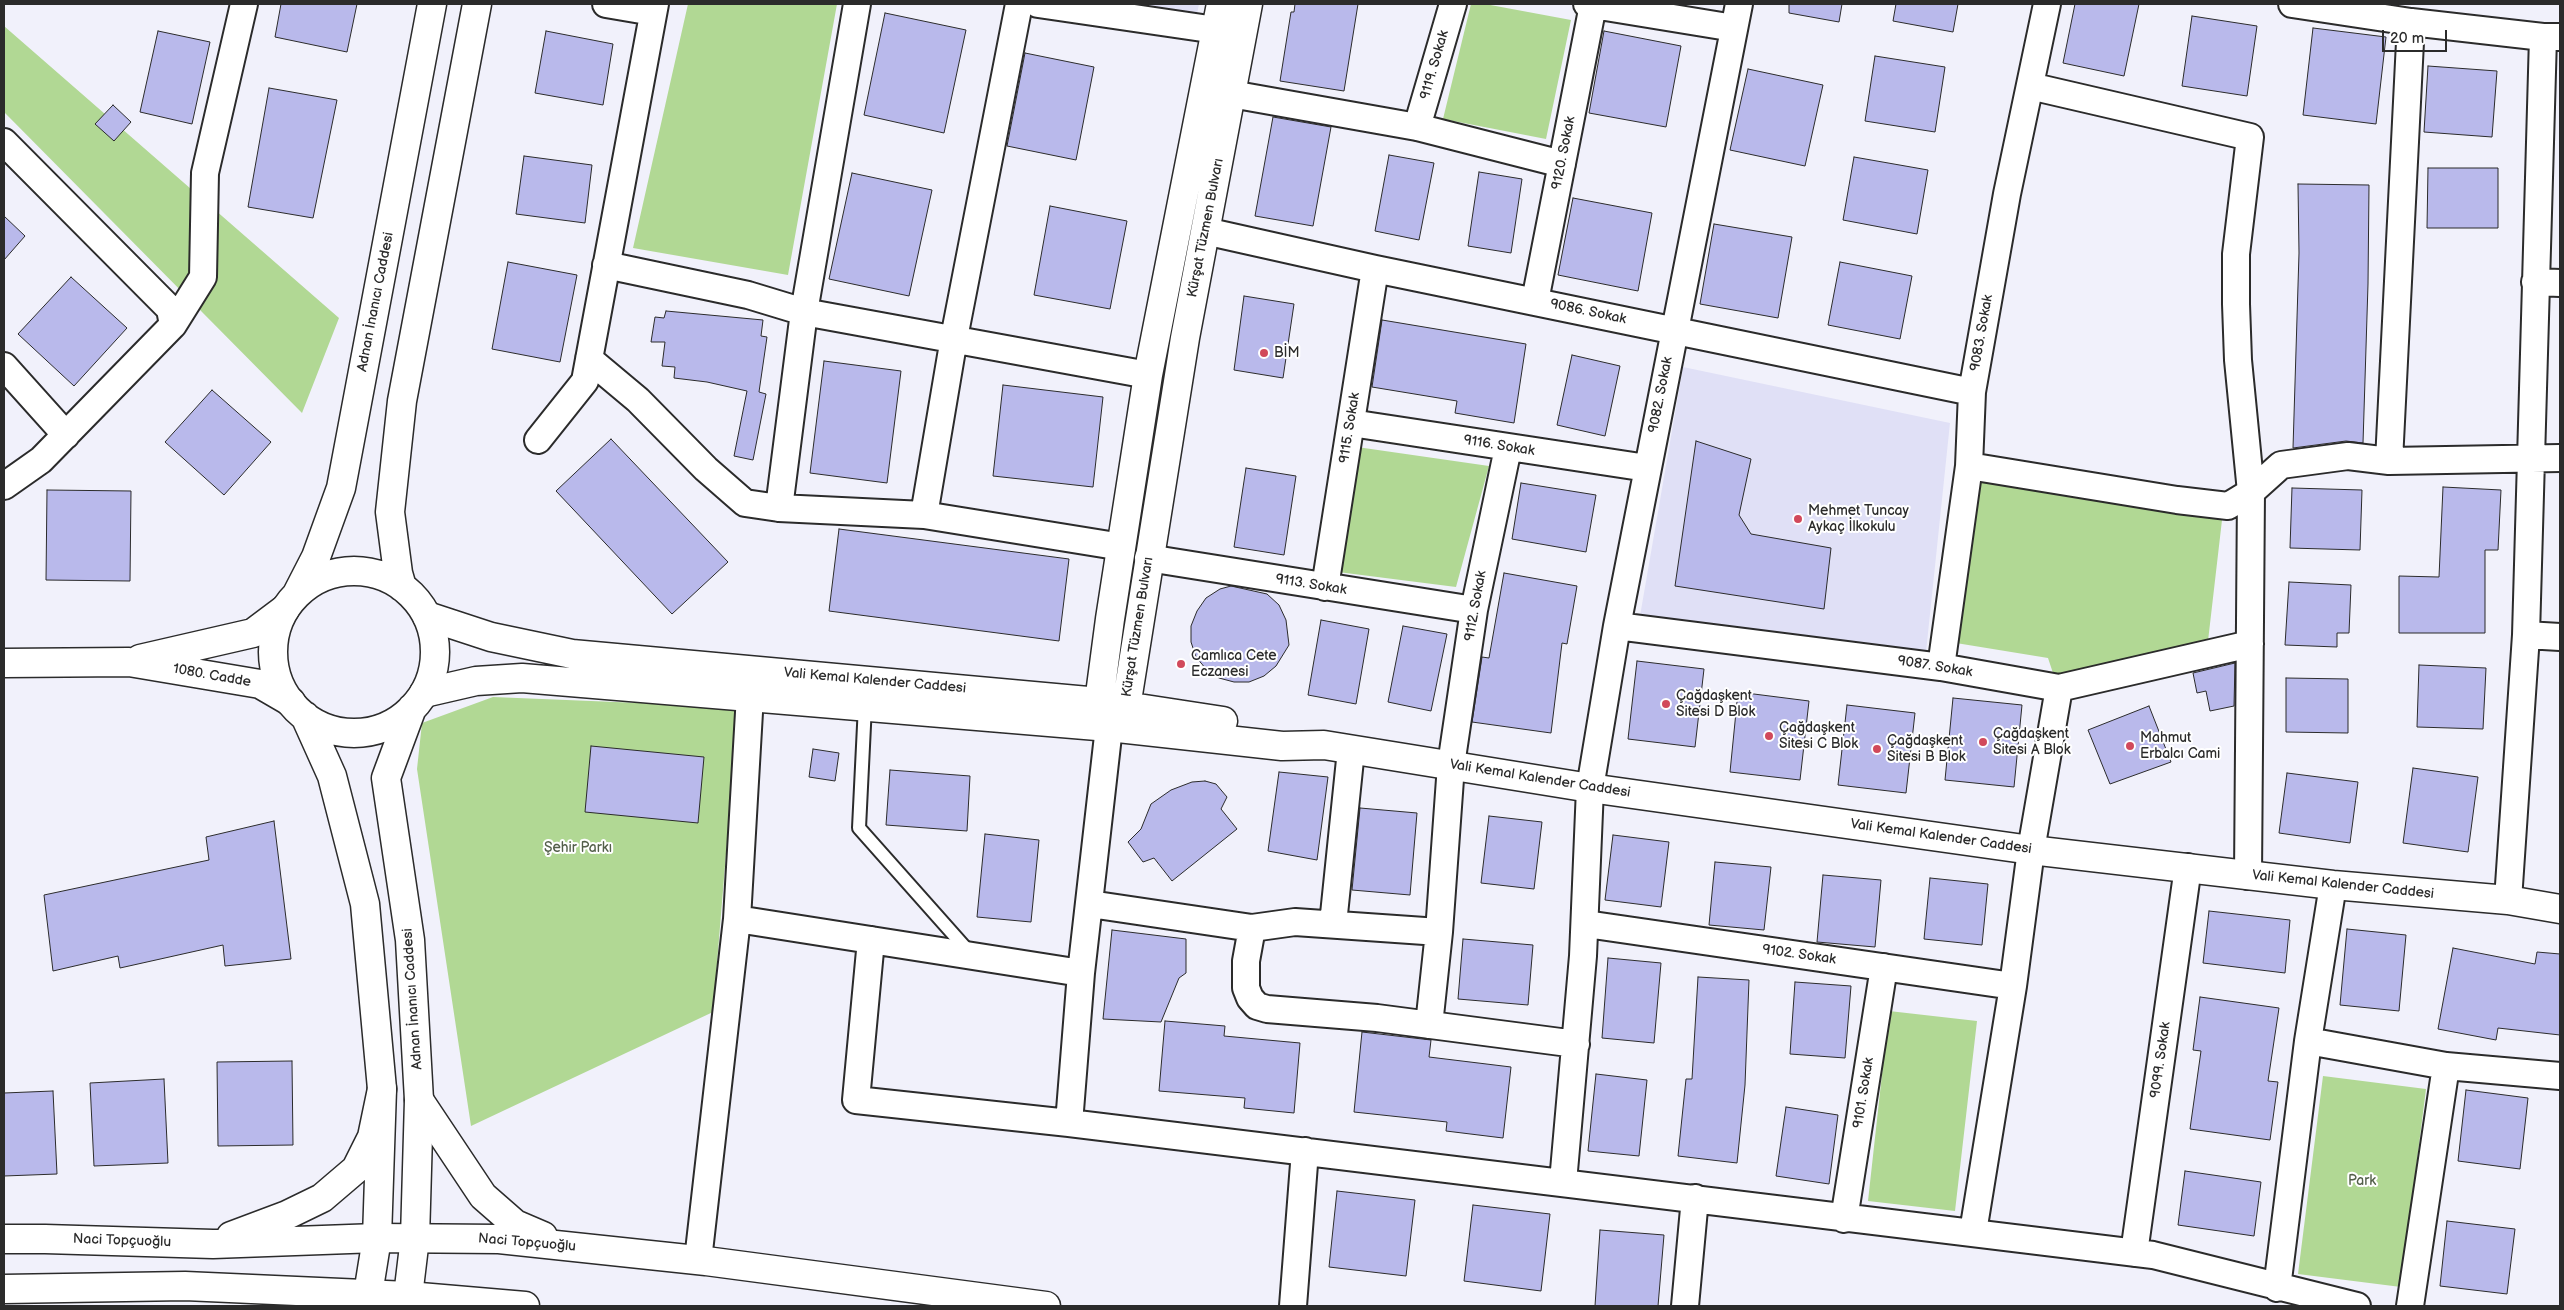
<!DOCTYPE html>
<html>
<head>
<meta charset="utf-8">
<style>
	body { margin:0 }
	#map { position:relative; width:2564px; height:1310px; overflow:hidden; background:#f1f1fb; font-family:"Balsamiq Sans",sans-serif }
	canvas { display:block }
	.frame { position:absolute; inset:0; border:5px solid #2b2b2b; pointer-events:none }
	.scale { position:absolute; left:2382px; top:30px; width:65px; height:22px; box-sizing:border-box; border:2px solid #2b2b2b; border-top:0; padding-left:6px; font-size:15px; line-height:18px; white-space:nowrap; color:#2b2b2b; -webkit-text-stroke:4px #fff; paint-order:stroke }
</style>
</head>
<body>
<div id="map">
<canvas width="2564" height="1310"></canvas>
<div class="frame"></div>
<div class="scale">20 m</div>
</div>
<script>
const c = document.querySelector('canvas').getContext('2d');
c.lineJoin = 'round';
function fillPath(path, color) { c.fillStyle = color; c.fill(path, 'evenodd'); }
const toPath = rows => new Path2D(rows.map(r => 'M' + r).join(''));
function stroke(path, color, width, dash) { c.strokeStyle = color; c.lineWidth = width; c.lineCap = dash ? 'butt' : 'round'; c.setLineDash(dash || []); c.stroke(path); }
function write(font, color, halo, rows, align = 'center') {
  c.font = font + ' "Balsamiq Sans",sans-serif'; c.lineWidth = 4; c.setLineDash([]); c.textBaseline = 'middle'; c.strokeStyle = halo; c.fillStyle = color; for (const [text, x, y, turn = 0] of rows) {
    c.save(); c.translate(x, y); c.rotate((+turn || 0) * Math.PI / 180); c.textAlign = isNaN(turn) ? turn : align; if (halo) c.strokeText(text, 0, 0); c.fillText(text, 0, 0); c.restore();
  }
}
const built = toPath([
	[1130,4,1199,4,1197,14],
	[1683,367,1950,423,1926,652,1640,616]
]);
const green = toPath([
	[688,4,837,4,788,275,633,248],
	[1471,4,1485,4,1571,20,1546,139,1443,119],
	[4,26,339,318,302,413,4,112],
	[1357,447,1489,466,1456,587,1338,572],
	[1977,478,2222,520,2208,641,2055,679,2048,658,1956,643],
	[493,697,738,707,713,1012,471,1126,417,769,422,723],
	[1889,1011,1977,1021,1955,1211,1868,1201],
	[2323,1076,2426,1089,2401,1287,2298,1274]
]);
const building = toPath([
	[281,4,357,4,347,52,275,37,281,4],
	[1295,4,1358,4,1344,91,1280,81,1291,12,1294,12,1295,4],
	[1789,4,1842,4,1839,22,1789,13,1789,4],
	[1896,4,1958,4,1953,32,1893,21,1896,4],
	[2075,4,2139,4,2124,76,2063,63,2075,4],
	[885,13,966,30,944,133,864,115,885,13],
	[2192,16,2257,26,2247,96,2182,86,2192,16],
	[2313,28,2386,37,2376,124,2303,115,2313,28],
	[158,31,210,42,192,124,140,112,158,31],
	[546,31,613,44,603,105,535,93,546,31],
	[1604,31,1681,46,1666,127,1589,113,1604,31],
	[1025,53,1094,67,1076,160,1007,146,1025,53],
	[1875,56,1945,67,1935,132,1865,121,1875,56],
	[2428,66,2497,71,2492,137,2424,132,2428,66],
	[1748,69,1823,85,1805,166,1730,150,1748,69],
	[269,88,337,100,313,218,248,207,269,88],
	[113,105,131,122,114,141,95,124,113,105],
	[1273,117,1331,127,1313,226,1255,216,1273,117],
	[1389,155,1434,163,1419,240,1375,231,1389,155],
	[524,156,592,165,585,223,516,214,524,156],
	[1854,157,1928,170,1917,234,1843,220,1854,157],
	[2428,168,2498,168,2498,228,2427,228,2428,168],
	[1479,172,1522,179,1511,253,1468,246,1479,172],
	[852,173,932,190,909,296,829,279,852,173],
	[2298,184,2369,185,2368,284,2363,443,2346,441,2293,448,2299,253,2298,184],
	[1573,198,1652,213,1638,291,1558,275,1573,198],
	[1050,206,1127,221,1110,309,1034,295,1050,206],
	[4,216,25,236,4,260,4,216],
	[1714,224,1792,237,1778,318,1700,304,1714,224],
	[508,262,577,275,560,362,492,349,508,262],
	[1840,262,1912,276,1900,339,1828,325,1840,262],
	[71,277,127,328,74,386,18,334,71,277],
	[1244,296,1294,304,1283,378,1234,370,1244,296],
	[666,311,763,320,761,336,767,337,759,392,766,394,753,460,734,456,747,391,707,382,674,378,675,367,662,366,665,342,651,342,655,317,664,318,666,311],
	[1382,320,1526,344,1514,423,1455,413,1457,401,1372,387,1382,320],
	[1572,355,1620,366,1605,436,1557,425,1572,355],
	[824,361,901,371,887,483,810,473,824,361],
	[1003,385,1103,397,1093,487,993,476,1003,385],
	[212,390,271,442,224,495,165,442,212,390],
	[611,439,728,562,672,614,556,491,611,439],
	[1696,441,1751,459,1739,515,1751,534,1831,548,1824,609,1675,586,1696,441],
	[1246,468,1296,476,1284,555,1234,547,1246,468],
	[1521,483,1596,495,1586,552,1512,539,1521,483],
	[2443,487,2501,490,2498,550,2485,550,2485,633,2399,633,2399,576,2439,577,2443,487],
	[2292,488,2362,490,2360,550,2290,548,2292,488],
	[47,490,131,491,130,581,46,580,47,490],
	[839,529,1069,559,1059,641,829,611,839,529],
	[1504,573,1577,586,1567,644,1562,643,1551,733,1472,722,1482,657,1489,658,1504,573],
	[2289,582,2351,585,2349,633,2337,633,2337,647,2285,645,2289,582],
	[1231,586,1267,594,1279,605,1286,620,1289,645,1276,666,1264,676,1249,682,1234,682,1219,678,1206,669,1196,657,1191,642,1191,626,1197,611,1206,598,1220,589,1231,586],
	[1321,620,1369,629,1356,704,1308,695,1321,620],
	[1403,626,1447,634,1431,711,1388,702,1403,626],
	[1637,661,1704,669,1695,747,1628,739,1637,661],
	[2235,663,2234,706,2210,711,2206,691,2197,693,2193,673,2235,663],
	[2419,665,2486,668,2483,729,2417,727,2419,665],
	[2286,678,2348,679,2348,733,2286,732,2286,678],
	[1738,692,1809,701,1800,780,1730,772,1738,692],
	[1953,698,2022,705,2014,787,1945,780,1953,698],
	[1847,705,1915,713,1906,793,1838,785,1847,705],
	[2149,706,2171,762,2110,784,2088,730,2149,706],
	[591,746,704,757,698,823,585,812,591,746],
	[813,749,839,753,835,781,809,777,813,749],
	[2413,768,2478,777,2468,852,2403,843,2413,768],
	[890,770,970,776,967,831,886,825,890,770],
	[1279,772,1328,777,1317,860,1268,851,1279,772],
	[2287,773,2358,782,2350,843,2279,833,2287,773],
	[1205,781,1216,784,1227,797,1221,809,1237,829,1172,881,1154,858,1143,862,1128,842,1141,829,1151,804,1171,790,1192,782,1205,781],
	[1360,808,1417,813,1410,895,1352,890,1360,808],
	[1489,816,1542,822,1534,889,1481,883,1489,816],
	[274,821,291,959,225,966,223,945,120,968,118,956,53,971,44,895,209,860,206,837,274,821],
	[985,834,1039,840,1031,922,977,917,985,834],
	[1613,835,1669,842,1661,907,1605,900,1613,835],
	[1715,862,1771,867,1764,930,1709,925,1715,862],
	[1823,875,1881,880,1875,947,1817,942,1823,875],
	[1930,878,1988,884,1982,945,1924,939,1930,878],
	[2209,911,2290,920,2285,973,2203,963,2209,911],
	[2347,929,2406,935,2399,1011,2340,1005,2347,929],
	[1112,930,1186,939,1186,973,1179,978,1161,1022,1103,1019,1112,930],
	[1463,939,1533,945,1528,1005,1458,999,1463,939],
	[2453,948,2535,964,2537,952,2560,954,2560,1035,2498,1028,2496,1040,2438,1029,2453,948],
	[1608,958,1661,963,1654,1043,1602,1038,1608,958],
	[1698,977,1749,980,1745,1085,1737,1163,1678,1156,1686,1079,1692,1079,1698,977],
	[1795,982,1851,986,1845,1058,1790,1054,1795,982],
	[2200,997,2279,1008,2268,1081,2278,1082,2270,1140,2190,1129,2201,1051,2193,1050,2200,997],
	[1165,1021,1225,1026,1224,1036,1300,1043,1294,1113,1244,1108,1245,1098,1159,1091,1165,1021],
	[1362,1032,1431,1040,1429,1057,1511,1067,1503,1138,1446,1131,1447,1122,1354,1112,1362,1032],
	[292,1061,293,1145,218,1146,217,1062,292,1061],
	[1596,1074,1647,1080,1639,1156,1588,1151,1596,1074],
	[164,1079,168,1163,94,1166,90,1083,164,1079],
	[2466,1090,2528,1098,2520,1169,2458,1161,2466,1090],
	[53,1091,57,1174,4,1176,4,1093,53,1091],
	[1786,1107,1838,1115,1829,1184,1776,1176,1786,1107],
	[2185,1171,2261,1182,2254,1236,2178,1225,2185,1171],
	[1337,1191,1415,1200,1406,1276,1329,1267,1337,1191],
	[1473,1205,1550,1214,1541,1291,1464,1281,1473,1205],
	[2447,1221,2515,1229,2507,1294,2440,1286,2447,1221],
	[1600,1230,1664,1235,1658,1306,1595,1306,1600,1230]
]);
const service = toPath([
	[865,705,859,828,970,953]
]);
const minor = toPath([
	[606,4,653,12],
	[1038,4,1216,30],
	[1587,4,1734,28],
	[2292,4,2411,22,2543,37,2560,37],
	[2030,86,2250,137,2236,254,2236,304,2238,360,2251,492,2248,876],
	[1231,94,1417,127,1562,164],
	[1417,127,1453,4],
	[4,142,170,309,173,325,41,460,4,486],
	[1205,231,1375,269,1972,392],
	[606,265,748,295,804,312,1148,375],
	[2535,282,2560,283],
	[1535,301,1593,5],
	[173,325,203,277,205,173,244,4],
	[589,359,638,400,706,469,745,503,779,508,924,515,1122,547],
	[4,366,66,435],
	[1351,423,1647,468],
	[538,440,585,381,655,4],
	[2389,461,2411,22],
	[1969,466,2177,500,2228,506,2251,492,2281,465,2348,456,2389,461,2560,458],
	[779,508,804,312,857,4],
	[924,515,954,338,1019,4],
	[1148,558,1474,610],
	[1325,587,1375,269],
	[1617,626,1941,667,2059,688,2250,644],
	[2526,635,2560,637],
	[1941,667,1969,466,1972,392,2007,194,2047,4],
	[1109,727,1081,973,1069,1123,2153,1255,2357,1306],
	[2508,900,2526,635,2543,37],
	[1090,904,1252,928,1246,961,1246,988,1250,998,1257,1006,1267,1009,1377,1018,1576,1044],
	[737,919,1081,973],
	[1333,924,1351,750],
	[1586,924,2013,986],
	[1252,928,1295,922,1439,932],
	[871,940,856,1100,1069,1123],
	[1429,1025,1439,932,1451,765,1474,610,1508,448],
	[2308,1041,2446,1066,2560,1076],
	[1563,1182,1583,956,1590,788,1617,626,1739,4],
	[1844,1219,1884,967],
	[1973,1232,2013,986,2031,850,2059,688],
	[2134,1253,2188,867],
	[698,1260,737,919,750,695],
	[2277,1288,2308,1041,2333,885],
	[1293,1306,1305,1151],
	[1685,1306,1695,1198],
	[2410,1306,2446,1066]
]);
const tertiary = toPath([
	[1221,4,1148,375,1110,619,1099,702,1109,727,1126,707,1185,338,1248,4],
	[427,616,491,637,572,654,1099,702,1223,721],
	[140,659,253,633,285,609],
	[4,663,129,662,260,684,291,702],
	[424,693,476,681,522,678,1109,727,1282,746,1324,745,1590,788,2031,850,2333,885,2508,900,2560,909]
]);
const secondary = toPath([
	'273 652a81 81 0 1 1 162 0a81 81 0 1 1-162 0Z',
	[402,587,398,573,390,512,402,401,477,4],
	[297,594,316,557,341,488,432,4],
	[305,716,332,776,365,904,382,1089,377,1238,368,1294],
	[408,1296,415,1238,419,1100,410,940,386,778,412,708]
]);
const primary = toPath([
	[419,1100,483,1196,515,1224,543,1236],
	[231,1236,287,1215,322,1198,356,1169,372,1137,382,1089],
	[4,1239,45,1239,213,1244,377,1238,499,1239,706,1261,1046,1306],
	[4,1289,185,1286,408,1296,525,1306]
]);
const markers = [
	[1264,353,5,"#d1495b"],
	[1798,519,5,"#d1495b"],
	[1181,664,5,"#d1495b"],
	[1666,704,5,"#d1495b"],
	[1769,736,5,"#d1495b"],
	[1983,742,5,"#d1495b"],
	[2130,746,5,"#d1495b"],
	[1877,749,5,"#d1495b"]
];
const streetNames = [
	["9119. Sokak",1435,65,-74],
	["9120. Sokak",1564,153,-79],
	["Kürşat Tüzmen Bulvarı",1206,228,-79],
	["Adnan İnanıcı Caddesi",376,302,-79],
	["9086. Sokak",1588,312,12],
	["9083. Sokak",1982,333,-80],
	["9082. Sokak",1661,395,-79],
	["9115. Sokak",1350,428,-81],
	["9116. Sokak",1499,446,9],
	["9113. Sokak",1311,585,9],
	["9112. Sokak",1476,606,-80],
	["Kürşat Tüzmen Bulvarı",1138,627,-81],
	["9087. Sokak",1935,667,9],
	["1080. Cadde",212,676,10],
	["Vali Kemal Kalender Caddesi",875,681,5],
	["Vali Kemal Kalender Caddesi",1540,779,9],
	["Vali Kemal Kalender Caddesi",1941,837,8],
	["Vali Kemal Kalender Caddesi",2343,885,6],
	["9102. Sokak",1799,955,8],
	["Adnan İnanıcı Caddesi",413,999,-94],
	["9099. Sokak",2161,1060,-82],
	["9101. Sokak",1864,1093,-81],
	["Naci Topçuoğlu",122,1241,2],
	["Naci Topçuoğlu",527,1243,5]
];
const poiNames = [
	["BİM",1274,353],
	["Mehmet Tuncay",1808,511],
	["Aykaç İlkokulu",1808,527],
	["Camlıca Cete",1191,656],
	["Eczanesi",1191,672],
	["Çağdaşkent",1676,696],
	["Sitesi D Blok",1676,712],
	["Çağdaşkent",1779,728],
	["Sitesi C Blok",1779,744],
	["Çağdaşkent",1993,734],
	["Sitesi A Blok",1993,750],
	["Mahmut",2140,738],
	["Erbalcı Cami",2140,754],
	["Çağdaşkent",1887,741],
	["Sitesi B Blok",1887,757]
];
const parkNames = [
	["Şehir Parkı",578,848],
	["Park",2362,1181]
];
fillPath(built, '#e0e0f6');
fillPath(green, '#b1d894');
fillPath(building, '#b9b9eb');
stroke(building, '#2b2b2b', 1);
stroke(service, '#2b2b2b', 16);
stroke(minor, '#2b2b2b', 30);
stroke(tertiary, '#2b2b2b', 31);
stroke(secondary, '#2b2b2b', 31);
stroke(primary, '#2b2b2b', 31);
stroke(service, '#fff', 12);
stroke(minor, '#fff', 26);
stroke(tertiary, '#fff', 28);
stroke(secondary, '#fff', 28);
stroke(primary, '#fff', 28);
for (const [x, y, r, color] of markers) { const dot = new Path2D(); dot.arc(x, y, r, 0, 2 * Math.PI); c.fillStyle = color; c.fill(dot); stroke(dot, '#fff', 2); }
write('14px', '#2b2b2b', '#fff', streetNames);
write('14px', '#2b2b2b', '#fff', poiNames, 'left');
write('14px', '#535f4a', '#fff', parkNames);
</script>
</body>
</html>
